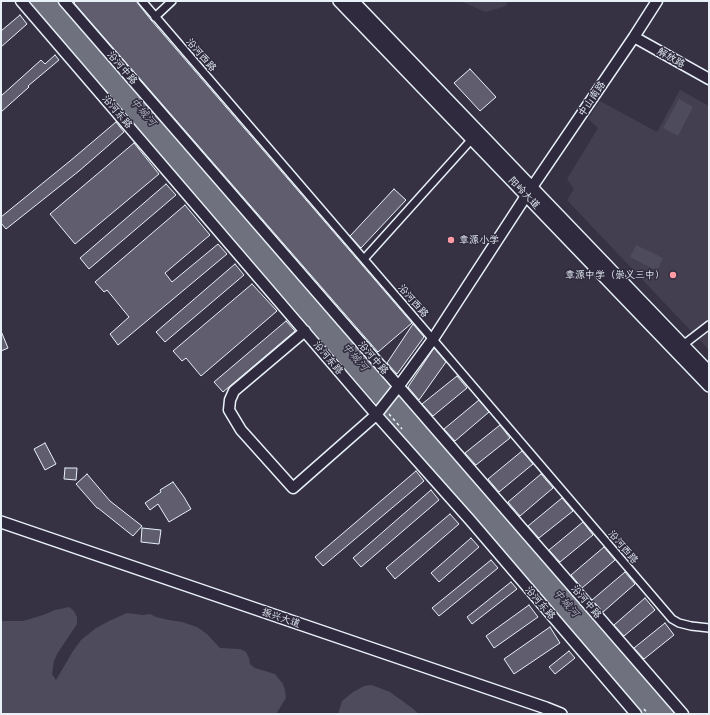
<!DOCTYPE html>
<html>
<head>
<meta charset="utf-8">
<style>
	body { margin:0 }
	#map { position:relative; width:710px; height:715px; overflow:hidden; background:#363244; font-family:Delius,sans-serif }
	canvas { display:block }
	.frame { position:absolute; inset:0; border:2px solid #e8f1f8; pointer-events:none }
</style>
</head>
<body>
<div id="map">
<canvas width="710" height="715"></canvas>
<div class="frame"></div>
</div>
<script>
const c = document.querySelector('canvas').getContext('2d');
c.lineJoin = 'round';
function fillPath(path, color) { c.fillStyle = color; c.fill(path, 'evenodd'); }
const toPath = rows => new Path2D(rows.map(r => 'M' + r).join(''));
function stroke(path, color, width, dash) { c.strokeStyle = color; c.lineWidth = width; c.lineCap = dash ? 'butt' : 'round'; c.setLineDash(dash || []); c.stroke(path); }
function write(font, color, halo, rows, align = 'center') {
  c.font = font + ' Delius,"LXGW WenKai TC",sans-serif'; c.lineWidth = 3; c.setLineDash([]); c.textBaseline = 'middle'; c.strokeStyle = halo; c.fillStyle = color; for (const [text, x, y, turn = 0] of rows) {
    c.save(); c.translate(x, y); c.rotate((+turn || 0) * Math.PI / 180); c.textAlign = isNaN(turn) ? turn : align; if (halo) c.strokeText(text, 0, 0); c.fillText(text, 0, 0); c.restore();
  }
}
const built = toPath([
	[460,1,508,1,506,6,486,12],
	[680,90,709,106,709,350,567,200,574,189,567,179,598,128,588,119,600,101,657,132]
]);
const green = toPath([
	[679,99,693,107,678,136,663,128],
	[636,245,663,258,657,271,630,257],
	[69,607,74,611,77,617,77,624,57,654,54,661,52,674,56,680,73,651,81,640,96,628,109,621,127,613,143,615,150,614,156,617,169,620,182,622,197,627,207,634,220,648,240,649,246,652,249,658,250,664,255,668,275,674,283,684,285,690,286,698,276,714,1,714,1,621,23,621,43,615,55,610],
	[371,685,377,687,390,692,412,708,419,714,338,714,342,701,353,692,364,686]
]);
const river = toPath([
	[38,1,652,714],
	[53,1,602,639,667,714]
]);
const building = toPath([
	[76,1,136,1,151,20,412,323,378,352,74,3,76,1],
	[20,15,27,24,1,47,1,31,20,15],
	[55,55,59,60,28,86,29,87,1,112,1,96,41,60,45,64,55,55],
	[470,69,496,97,480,111,454,83,470,69],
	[116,122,124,132,79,171,6,229,1,223,1,217,70,161,116,122],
	[134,143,159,174,75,244,50,214,134,143],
	[166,184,176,195,89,269,80,258,166,184],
	[394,189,406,200,361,248,350,236,394,189],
	[185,205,210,235,165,273,172,282,218,244,227,254,118,345,110,334,129,317,107,290,104,292,95,282,185,205],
	[235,264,244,275,165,342,156,332,235,264],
	[252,284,277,311,201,376,186,358,182,361,173,351,252,284],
	[286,321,295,331,223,392,214,382,286,321],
	[413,324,424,337,397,374,387,363,413,324],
	[1,331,8,348,1,351,1,331],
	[434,348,446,362,419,400,408,387,434,348],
	[457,376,467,388,433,416,422,404,457,376],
	[479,400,489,412,455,441,444,429,479,400],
	[500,425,510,438,476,465,465,453,500,425],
	[45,443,56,464,45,470,34,449,45,443],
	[522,451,533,464,499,492,488,479,522,451],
	[65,468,77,468,76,480,64,479,65,468],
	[416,471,424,481,323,566,315,557,416,471],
	[87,474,110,501,142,526,133,536,98,508,97,508,76,484,87,474],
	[541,474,553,488,520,516,508,502,541,474],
	[173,482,184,497,191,509,169,522,158,504,150,510,145,503,161,492,160,490,173,482],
	[431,490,439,500,361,567,353,558,431,490],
	[562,498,573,511,539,538,528,526,562,498],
	[450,514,459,524,395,579,386,568,450,514],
	[583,522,593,535,560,562,549,550,583,522],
	[142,528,161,530,159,544,141,542,142,528],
	[471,538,479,547,439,582,431,573,471,538],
	[604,547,615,560,582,588,571,575,604,547],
	[491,560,498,568,439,616,432,608,491,560],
	[625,572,635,584,603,612,592,600,625,572],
	[511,582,517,589,472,624,467,617,511,582],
	[645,598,655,610,624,636,614,625,645,598],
	[529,605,538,617,494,648,486,636,529,605],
	[665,623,674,635,644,659,634,648,665,623],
	[550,627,560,643,514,674,504,659,550,627],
	[569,651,575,658,555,674,549,667,569,651]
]);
const path = toPath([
	[389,414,402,429],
	[644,709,648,714]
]);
const street = toPath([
	[142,1,436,343,672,619,679,623,691,626,709,628],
	[155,17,172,1],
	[364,259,472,139],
	[683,345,709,325]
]);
const secondary = toPath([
	[21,1,373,411,470,520,636,714],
	[64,1,683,714],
	[634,37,709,79],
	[305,331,234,391,230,400,229,410,241,430,293,488,376,415,398,387,433,339,526,196,634,37,657,1]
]);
const primary = toPath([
	[339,1,709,386],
	[353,1,709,372],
	[1,522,546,708,561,714]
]);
const markers = [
	[451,240,4,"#ff9aa2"],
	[673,275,4,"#ff9aa2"]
];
const streetNames = [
	["沿河西路",201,55,49],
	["解放路",671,58,29],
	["沿河中路",122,68,49],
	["中山南路",592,99,-56],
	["沿河东路",117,112,49],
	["阳岭大道",524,193,46],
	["沿河西路",413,301,49],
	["沿河东路",328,358,50],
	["沿河中路",373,358,49],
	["沿河西路",623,547,50],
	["沿河中路",586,602,49],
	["沿河东路",540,603,49],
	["振兴大道",281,618,19]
];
const poiNames = [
	["章源小学",459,240],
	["章源中学（崇义三中）",665,275,"right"]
];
const waterNames = [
	["中城河",143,112,49],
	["中城河",355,357,49],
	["中城河",566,603,49]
];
fillPath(built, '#433f51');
fillPath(green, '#4d4b5c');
stroke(river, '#70717f', 14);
fillPath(building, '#605e6e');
stroke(building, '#e8f1f8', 1);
stroke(street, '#e8f1f8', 10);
stroke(secondary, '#e8f1f8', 13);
stroke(primary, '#e8f1f8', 14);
stroke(path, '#e8f1f8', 1.5, [3, 3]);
stroke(street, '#2f2a3d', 7);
stroke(secondary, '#2f2a3d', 10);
stroke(primary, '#2f2a3d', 11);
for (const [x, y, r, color] of markers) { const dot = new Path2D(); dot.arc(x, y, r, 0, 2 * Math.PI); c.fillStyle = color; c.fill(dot); stroke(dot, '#2f2a3d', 1.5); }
write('10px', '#e8f1f8', '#2f2a3d', streetNames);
write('10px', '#e8f1f8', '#2f2a3d', poiNames, 'left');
write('italic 11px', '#b2b7c2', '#2f2a3d', waterNames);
</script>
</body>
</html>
